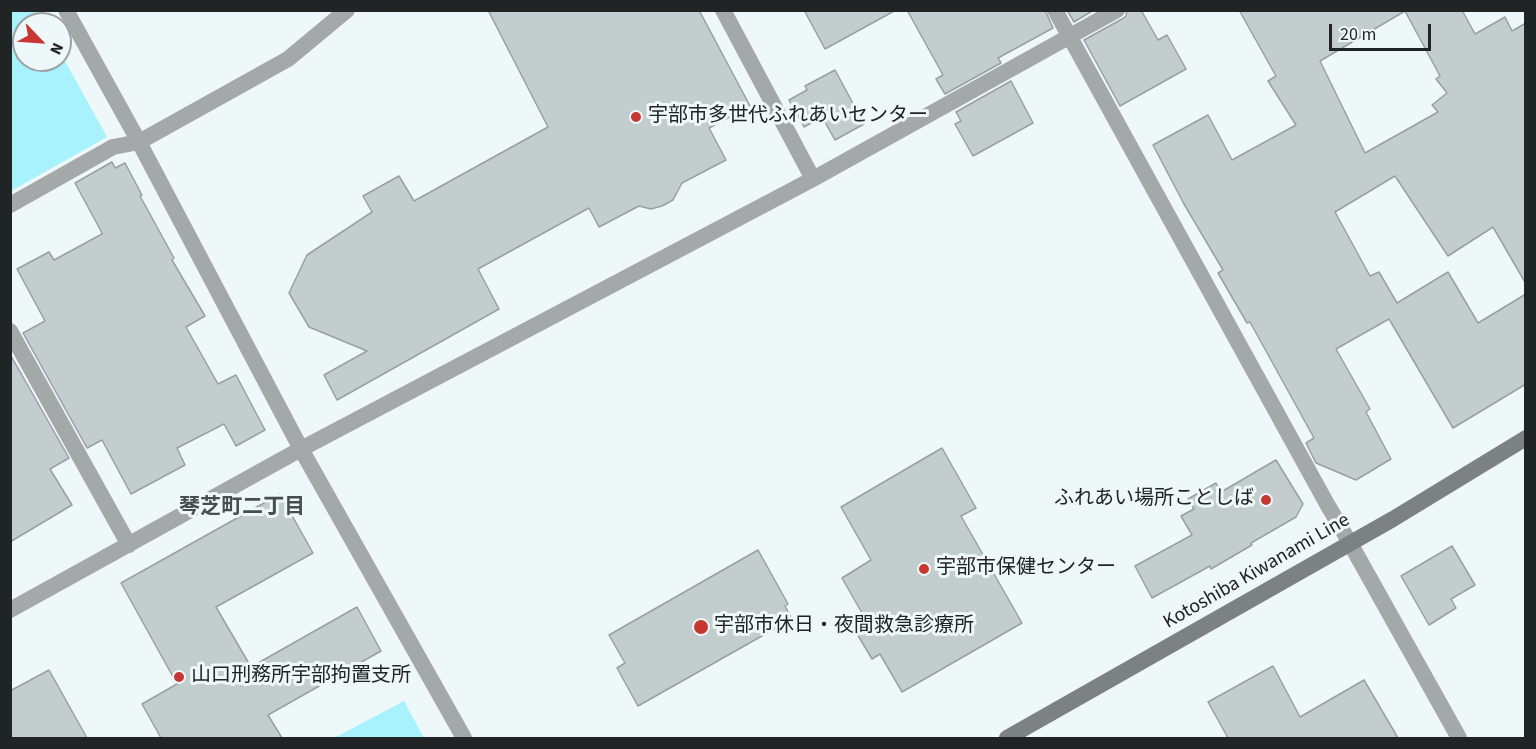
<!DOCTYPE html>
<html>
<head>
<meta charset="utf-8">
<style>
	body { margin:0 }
	#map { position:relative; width:1536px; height:749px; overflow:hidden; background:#eef8f9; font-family:"Source Sans 3",sans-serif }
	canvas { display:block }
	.frame { position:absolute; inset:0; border:12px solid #212425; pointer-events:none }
	.north { position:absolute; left:12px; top:12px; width:60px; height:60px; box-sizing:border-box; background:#eef8f9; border:2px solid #9ca3a4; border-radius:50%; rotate:115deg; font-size:16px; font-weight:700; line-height:24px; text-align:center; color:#212425 }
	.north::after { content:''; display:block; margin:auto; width:21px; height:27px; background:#c53730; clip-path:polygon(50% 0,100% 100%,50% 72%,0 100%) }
	.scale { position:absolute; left:1329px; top:24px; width:102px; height:27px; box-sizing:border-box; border:3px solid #212425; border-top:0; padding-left:8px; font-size:18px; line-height:21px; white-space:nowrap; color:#212425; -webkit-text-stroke:4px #eef8f9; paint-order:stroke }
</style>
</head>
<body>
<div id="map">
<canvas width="1536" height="749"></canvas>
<div class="frame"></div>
<div class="north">N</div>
<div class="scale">20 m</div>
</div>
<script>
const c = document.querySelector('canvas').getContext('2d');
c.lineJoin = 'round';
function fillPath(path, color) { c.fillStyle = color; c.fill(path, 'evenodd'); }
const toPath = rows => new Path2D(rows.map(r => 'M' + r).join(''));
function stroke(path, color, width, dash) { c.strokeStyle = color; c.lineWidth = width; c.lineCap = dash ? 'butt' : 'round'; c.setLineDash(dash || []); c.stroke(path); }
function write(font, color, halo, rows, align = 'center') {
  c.font = font + ' "Source Sans 3","Noto Sans JP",sans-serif'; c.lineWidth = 6; c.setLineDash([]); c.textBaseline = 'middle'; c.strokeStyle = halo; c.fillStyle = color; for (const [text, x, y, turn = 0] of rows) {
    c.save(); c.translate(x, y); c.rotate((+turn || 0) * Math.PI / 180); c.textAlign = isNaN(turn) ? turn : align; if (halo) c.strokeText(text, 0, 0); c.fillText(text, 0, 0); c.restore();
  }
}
const green = toPath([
	[11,10,37,11,44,24,24,24,24,60,60,60,60,52,107,137,11,191],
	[404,701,424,738,334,738]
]);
const building = toPath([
	[488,10,699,10,750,106,709,128,726,160,682,183,673,200,662,206,651,209,639,206,599,227,589,208,478,269,499,309,337,400,324,375,367,351,309,327,289,293,307,255,372,212,363,196,399,176,414,201,548,127,488,10],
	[804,10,896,10,825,49,804,10],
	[907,10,1045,10,1053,28,998,58,1001,63,945,94,936,79,943,75,907,10],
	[1067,10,1094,10,1074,22,1067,10],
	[1127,10,1141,10,1158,40,1167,35,1186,69,1120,106,1084,40,1122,19,1126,16,1127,10],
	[1239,10,1462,10,1475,34,1505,17,1512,31,1526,23,1526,284,1493,227,1448,256,1395,176,1335,212,1370,276,1379,272,1397,303,1448,272,1478,323,1526,294,1526,384,1453,428,1389,319,1336,349,1370,409,1366,412,1391,459,1356,480,1316,463,1306,443,1314,438,1250,322,1247,323,1218,273,1223,270,1184,204,1153,145,1208,115,1232,160,1296,125,1268,81,1276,76,1239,10],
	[1405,11,1440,76,1436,79,1447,93,1432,105,1438,112,1365,153,1320,61,1405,11],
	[835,70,864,124,835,140,822,117,804,127,789,100,807,90,805,86,835,70],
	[1011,81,1033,123,973,156,955,124,961,121,956,112,1011,81],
	[112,162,115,168,125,163,142,195,140,196,174,258,172,260,205,316,186,327,218,384,236,375,265,430,236,446,224,424,177,448,185,465,131,494,102,440,87,448,23,333,45,321,17,269,49,252,54,260,102,234,102,233,75,183,112,162],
	[10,354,69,458,50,469,72,505,10,542,10,354],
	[942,448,976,508,961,516,1022,623,902,692,880,654,872,659,853,627,866,620,842,578,871,560,841,507,942,448],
	[1276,460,1303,504,1296,517,1251,543,1252,545,1211,569,1210,566,1152,598,1135,566,1192,535,1181,516,1194,509,1188,499,1216,483,1221,492,1276,460],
	[280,494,313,553,216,607,251,667,357,607,381,651,268,715,282,738,161,738,142,704,177,684,121,583,280,494],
	[1452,546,1475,585,1451,599,1456,608,1429,625,1401,576,1452,546],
	[758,550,788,604,785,606,792,619,638,706,617,668,625,663,609,635,758,550],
	[1273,666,1300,717,1364,680,1398,738,1228,738,1208,702,1273,666],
	[49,670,87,738,10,738,10,691,49,670]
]);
const minor = toPath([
	[66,10,139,142,301,449,464,738],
	[723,10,813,179],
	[1055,10,1327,504,1350,543],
	[10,205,113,147,139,142,288,59,347,10],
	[10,331,129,545],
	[10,610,301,449,813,179,1117,10]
]);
const tertiary = toPath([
	[1350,543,1459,738]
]);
const secondary = toPath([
	[1007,738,1393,519,1526,438]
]);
const markers = [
	[636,117,6,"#c53730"],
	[1266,500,6,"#c53730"],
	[924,569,6,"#c53730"],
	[701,627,8,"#c53730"],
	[179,677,6,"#c53730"]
];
const poiNames = [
	["宇部市多世代ふれあいセンター",648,117],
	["ふれあい場所ことしば",1254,500,"right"],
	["宇部市保健センター",936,569],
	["宇部市休日・夜間救急診療所",714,627],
	["山口刑務所宇部拘置支所",191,677]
];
const streetNames = [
	["Kotoshiba Kiwanami Line",1257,572,-30]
];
const neighbourhoodNames = [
	["琴芝町二丁目",242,508]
];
fillPath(green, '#a7f2fd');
fillPath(building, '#c3cdce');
stroke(building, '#97a0a2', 1.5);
stroke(minor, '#a4a8a8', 16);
stroke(tertiary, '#a4a8a8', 16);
stroke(secondary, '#7c8283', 16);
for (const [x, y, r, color] of markers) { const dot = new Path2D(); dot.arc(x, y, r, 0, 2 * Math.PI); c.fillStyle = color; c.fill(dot); stroke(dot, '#eef8f9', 2); }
write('20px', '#212425', '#eef8f9', poiNames, 'left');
write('20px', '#212425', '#eef8f9', streetNames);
write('bold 21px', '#464e4f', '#eef8f9', neighbourhoodNames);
</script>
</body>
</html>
